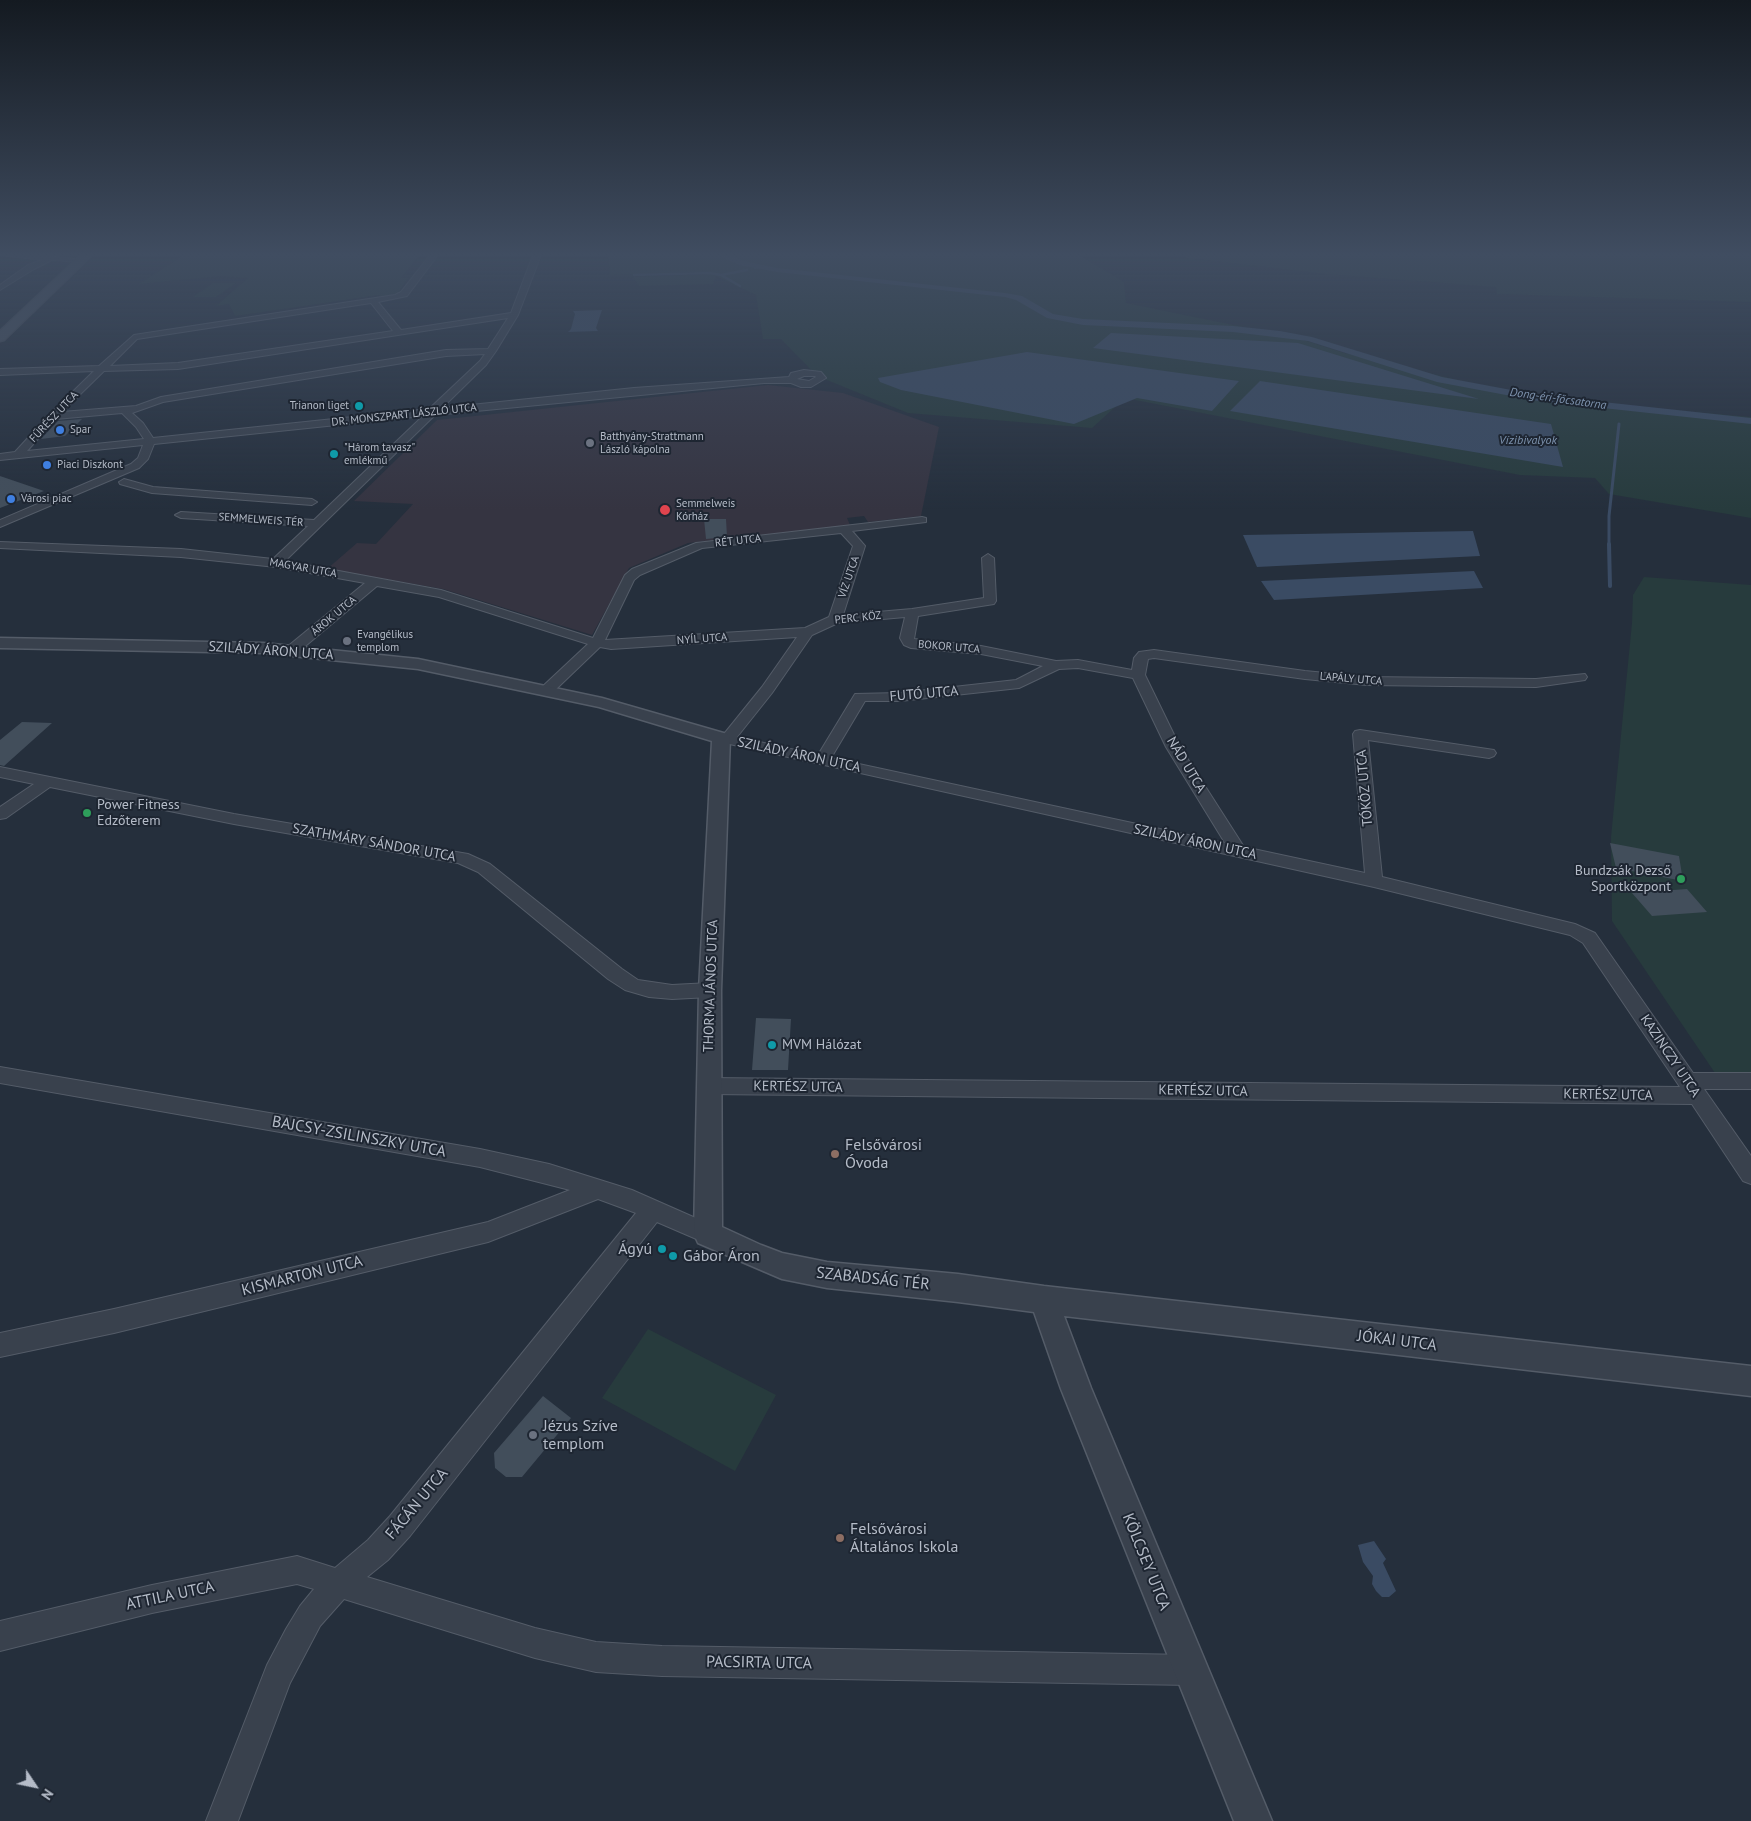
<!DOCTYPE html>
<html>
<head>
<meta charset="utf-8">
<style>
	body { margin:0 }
	#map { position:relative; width:1751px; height:1821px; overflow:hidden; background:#252f3c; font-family:"PT Sans",sans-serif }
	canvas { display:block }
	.north { position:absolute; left:10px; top:1761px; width:50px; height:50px; -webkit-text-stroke:4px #1e2632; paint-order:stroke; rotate:124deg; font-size:14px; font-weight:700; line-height:20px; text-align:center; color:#b5bcc8 }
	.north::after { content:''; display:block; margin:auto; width:18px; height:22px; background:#b5bcc8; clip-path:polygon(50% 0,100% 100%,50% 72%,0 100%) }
</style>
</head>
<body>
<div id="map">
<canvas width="1751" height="1821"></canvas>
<div class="north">N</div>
</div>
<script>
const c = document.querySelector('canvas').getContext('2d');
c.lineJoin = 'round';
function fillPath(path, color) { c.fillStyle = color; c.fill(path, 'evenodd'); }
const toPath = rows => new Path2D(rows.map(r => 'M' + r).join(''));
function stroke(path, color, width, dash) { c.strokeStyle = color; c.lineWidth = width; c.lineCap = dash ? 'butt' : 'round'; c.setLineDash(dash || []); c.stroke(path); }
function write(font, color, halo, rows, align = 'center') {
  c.font = font + ' "PT Sans",sans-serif'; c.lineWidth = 4; c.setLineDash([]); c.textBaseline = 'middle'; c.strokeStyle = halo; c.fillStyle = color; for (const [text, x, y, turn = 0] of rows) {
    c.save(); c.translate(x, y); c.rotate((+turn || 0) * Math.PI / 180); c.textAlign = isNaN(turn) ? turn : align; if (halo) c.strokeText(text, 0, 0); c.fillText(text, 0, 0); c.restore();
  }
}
const medical = toPath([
	[768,385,843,393,939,427,921,516,868,522,864,516,847,518,850,525,688,543,629,568,592,635,443,589,327,569,357,543,376,544,413,504,354,501,437,420]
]);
const green = toPath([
	[184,255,420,255,401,278,408,278,398,293,382,298,379,295,235,316,229,304,216,306,248,278,221,276,139,284],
	[608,255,1079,255,1124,282,1126,303,1248,328,1252,331,1282,333,1341,352,1486,387,1588,407,1588,403,1751,417,1751,518,1609,494,1595,478,1520,475,1125,398,1092,428,908,413,817,376,781,339,763,339,756,295,716,276,713,284,639,286,633,277,711,274,707,272,610,275],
	[1181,255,1751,255,1751,302,1497,294,1496,287,1326,274,1188,258],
	[213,283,236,283,216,297,193,297],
	[1644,577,1751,585,1751,1072,1715,1073,1612,921,1611,837,1632,623,1633,595],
	[648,1329,776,1395,735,1471,602,1398]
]);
const water = toPath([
	[602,310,596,328,598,331,568,332,571,329,575,314,573,311],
	[1111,333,1298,343,1479,399,1093,348],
	[1027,352,1194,375,1239,381,1212,411,1137,398,1074,424,901,390,880,382,878,378],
	[1260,381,1551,424,1563,467,1230,411],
	[1473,531,1480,556,1257,567,1243,535],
	[1474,571,1483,588,1274,600,1261,581],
	[1374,1541,1386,1559,1383,1563,1396,1591,1389,1597,1382,1597,1376,1591,1372,1584,1373,1576,1363,1562,1358,1545]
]);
const streamFar2 = toPath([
	[755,268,759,267],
	[634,275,710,273,721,275,747,270],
	[721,275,740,286]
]);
const streamFar1 = toPath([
	[1609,545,1609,516,1619,424]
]);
const stream = toPath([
	[1609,544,1610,586]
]);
const canal = toPath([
	[718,255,729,255,744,261,777,268,1005,293,1022,296,1053,314,1083,319,1233,326,1280,331,1312,337,1442,377,1538,395,1751,418,1751,424,1538,401,1437,382,1308,341,1233,332,1083,325,1047,318,1016,300,1005,297,777,272,739,265,718,255]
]);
const building = toPath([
	[82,419,65,436,41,439,58,421],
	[0,476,44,491,0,508],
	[704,519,726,519,727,537,706,539],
	[22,722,52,723,4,766,0,765,0,740],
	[1610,843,1679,856,1683,881,1616,868],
	[1687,889,1707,912,1652,916,1632,893],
	[756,1018,791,1019,788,1070,752,1070],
	[543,1396,571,1418,522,1477,506,1477,495,1468,494,1453]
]);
const minor = toPath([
	[1,255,36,255,85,260,81,262,52,260,34,269,0,290,0,285,28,265,42,260,1,255],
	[430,255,438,255,407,296,378,302,401,330,511,313,533,255,541,255,518,315,496,351,486,365,442,408,634,388,789,377,791,373,804,370,821,372,826,378,811,387,801,387,791,383,764,383,435,415,285,561,441,590,593,638,625,575,632,569,696,543,922,517,926,518,926,522,852,531,865,546,843,615,912,609,984,598,982,558,988,554,994,558,996,601,994,604,918,616,914,639,981,646,1056,661,1078,660,1132,670,1134,658,1139,652,1154,650,1305,671,1367,677,1536,679,1585,674,1587,677,1585,680,1536,687,1367,685,1305,679,1154,658,1148,659,1145,675,1180,747,1244,847,1365,873,1353,734,1355,731,1360,730,1494,750,1496,753,1494,756,1489,758,1368,740,1382,877,1575,924,1595,933,1693,1073,1751,1073,1751,1089,1704,1089,1751,1156,1751,1184,1743,1181,1692,1104,708,1094,701,1092,698,1086,701,1080,708,1078,1680,1087,1583,943,1570,935,1374,887,716,741,714,738,716,735,724,734,762,687,797,637,611,649,600,647,552,693,547,694,542,693,540,690,542,687,588,644,439,597,377,586,297,653,292,654,287,653,285,650,287,647,365,583,276,567,181,557,0,548,0,542,181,549,273,559,308,526,181,518,175,515,181,512,314,520,423,416,154,444,148,459,139,468,0,527,0,520,131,464,138,458,143,445,0,460,0,454,15,452,50,414,94,371,0,375,0,369,99,366,134,335,395,295,401,292,430,255],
	[371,303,393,331,178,363,110,366,137,339,371,303],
	[508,318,488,349,446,350,270,379,161,397,136,406,62,412,104,371,178,369,508,318],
	[485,354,480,361,429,409,153,438,143,423,132,413,163,402,446,356,485,354],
	[804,376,815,376,816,377,809,381,797,379,804,376],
	[122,413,136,427,144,439,27,451,56,419,122,413],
	[841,533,853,546,829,617,805,628,605,640,634,580,640,575,702,548,841,533],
	[905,617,900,638,904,645,911,648,981,654,1043,666,1016,680,900,693,855,694,818,755,737,737,772,693,812,635,838,623,905,617],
	[1078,668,1133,678,1166,747,1225,843,831,758,865,701,900,701,1019,688,1059,669,1078,668],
	[124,479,153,487,312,499,317,502,312,505,152,493,120,484,119,482,124,479],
	[0,767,234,814,468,854,490,864,622,969,638,980,672,985,710,983,717,985,719,990,717,995,710,997,672,999,649,997,625,990,608,979,478,872,458,863,234,824,50,787,6,818,0,819,0,807,34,784,0,777,0,767],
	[0,1067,480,1149,549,1164,632,1190,716,1227,719,1234,716,1241,708,1244,657,1222,410,1536,388,1560,367,1577,535,1628,596,1642,662,1646,1190,1655,1200,1660,1205,1670,1200,1680,1190,1685,662,1676,596,1672,535,1658,344,1599,320,1626,290,1683,238,1821,206,1821,267,1665,286,1629,300,1606,314,1589,297,1584,152,1613,0,1651,0,1621,152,1585,297,1556,335,1568,368,1540,390,1516,636,1213,598,1199,488,1242,114,1333,0,1357,0,1333,114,1309,488,1222,570,1190,480,1167,0,1083,0,1067]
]);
const tertiary = toPath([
	[0,638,263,643,418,659,602,698,727,734,730,738,721,990,722,1227,761,1245,782,1253,827,1262,958,1274,1044,1286,1751,1366,1751,1396,1064,1316,1091,1388,1272,1821,1234,1821,1061,1389,1034,1312,958,1302,827,1288,782,1279,698,1243,694,1234,699,990,712,741,599,707,418,669,263,653,0,648,0,638]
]);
const secondary = toPath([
	[81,255,92,255,4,340,0,341,0,331,81,255]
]);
const markers = [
	[359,406,5,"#0f9aa8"],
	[60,430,5,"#3f7fe0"],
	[590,443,5,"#6b7280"],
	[334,454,5,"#0f9aa8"],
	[47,465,5,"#3f7fe0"],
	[11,499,5,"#3f7fe0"],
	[665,510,6,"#e0444e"],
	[347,641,5,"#6b7280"],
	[87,813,5,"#2e9e5b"],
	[1681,879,5,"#2e9e5b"],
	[772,1045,5,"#0f9aa8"],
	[835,1154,5,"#8d6e63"],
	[662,1249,5,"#0f9aa8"],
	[673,1256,5,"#0f9aa8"],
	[533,1435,5,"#6b7280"],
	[840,1538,5,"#8d6e63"]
];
const farPoinames = [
	["Trianon liget",349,406,"right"],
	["Spar",70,430],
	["Batthyány-Strattmann",600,437],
	["László kápolna",600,450],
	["\"Három tavasz\"",344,448],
	["emlékmű",344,461],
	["Piaci Diszkont",57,465],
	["Városi piac",21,499],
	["Semmelweis",676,504],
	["Kórház",676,517],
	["Evangélikus",357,635],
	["templom",357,648]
];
const farStreetnames = [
	["DR. MONSZPART LÁSZLÓ UTCA",404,415,-6],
	["FŰRÉSZ UTCA",54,417,-47],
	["SEMMELWEIS TÉR",261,520,4],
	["RÉT UTCA",738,541,-6],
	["MAGYAR UTCA",303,568,10],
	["VÍZ UTCA",849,577,-71],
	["ÁROK UTCA",334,616,-40],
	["PERC KÖZ",858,618,-6],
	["NYÍL UTCA",702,639,-4],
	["BOKOR UTCA",949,647,5],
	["LAPÁLY UTCA",1351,679,5]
];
const farWaternames = [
	["Dong-éri-főcsatorna",1558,399,8],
	["Vízibivalyok",1528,441]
];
const streetNames = [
	["SZILÁDY ÁRON UTCA",271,651,4],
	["FUTÓ UTCA",924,694,-5],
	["SZILÁDY ÁRON UTCA",799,755,12],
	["NÁD UTCA",1186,765,59],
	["TÓKÖZ UTCA",1365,788,-95],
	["SZILÁDY ÁRON UTCA",1195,842,12],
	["SZATHMÁRY SÁNDOR UTCA",374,843,10],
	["THORMA JÁNOS UTCA",711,986,-88],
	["KAZINCZY UTCA",1670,1056,56],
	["KERTÉSZ UTCA",798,1087,1],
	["KERTÉSZ UTCA",1203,1091,1],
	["KERTÉSZ UTCA",1608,1095,1]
];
const poiNames = [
	["Power Fitness",97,805],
	["Edzőterem",97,821],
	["Bundzsák Dezső",1671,871,"right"],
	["Sportközpont",1671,887,"right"],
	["MVM Hálózat",782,1045]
];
const nearStreetnames = [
	["BAJCSY-ZSILINSZKY UTCA",359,1137,10],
	["KISMARTON UTCA",302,1276,-14],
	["SZABADSÁG TÉR",873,1279,6],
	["JÓKAI UTCA",1397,1341,7],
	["FÁCÁN UTCA",417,1504,-50],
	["KÖLCSEY UTCA",1146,1562,68],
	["ATTILA UTCA",170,1596,-12],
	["PACSIRTA UTCA",759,1663,1]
];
const nearPoinames = [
	["Felsővárosi",845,1145],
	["Óvoda",845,1163],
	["Ágyú",652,1249,"right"],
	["Gábor Áron",683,1256],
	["Jézus Szíve",543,1426],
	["templom",543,1444],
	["Felsővárosi",850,1529],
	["Általános Iskola",850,1547]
];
fillPath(medical, '#353441');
fillPath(green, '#273b3d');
fillPath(water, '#3a4b63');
stroke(streamFar2, '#3a4b63', 2.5);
stroke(streamFar1, '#3a4b63', 3);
stroke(stream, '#3a4b63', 4);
fillPath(canal, '#3a4b63');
fillPath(building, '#424e5b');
stroke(minor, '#545c68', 2);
stroke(tertiary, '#545c68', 3);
stroke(secondary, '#424a56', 3);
fillPath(minor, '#39414d');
fillPath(tertiary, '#39414d');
fillPath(secondary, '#47515f');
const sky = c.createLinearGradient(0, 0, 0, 510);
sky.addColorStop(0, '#141a21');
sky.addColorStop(0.5, '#404d61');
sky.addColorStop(1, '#404d6100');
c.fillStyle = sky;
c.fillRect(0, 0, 1751, 510);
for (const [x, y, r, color] of markers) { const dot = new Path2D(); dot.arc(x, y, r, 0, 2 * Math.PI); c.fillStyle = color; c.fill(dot); stroke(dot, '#1e2632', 2); }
write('11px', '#b5bcc8', '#1e2632', farPoinames, 'left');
write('11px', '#b5bcc8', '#1e2632', farStreetnames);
write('italic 12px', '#7e93ae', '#1e2632', farWaternames);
write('14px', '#b5bcc8', '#1e2632', streetNames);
write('14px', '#b5bcc8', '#1e2632', poiNames, 'left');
write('16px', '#b5bcc8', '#1e2632', nearStreetnames);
write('16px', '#b5bcc8', '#1e2632', nearPoinames, 'left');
</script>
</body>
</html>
